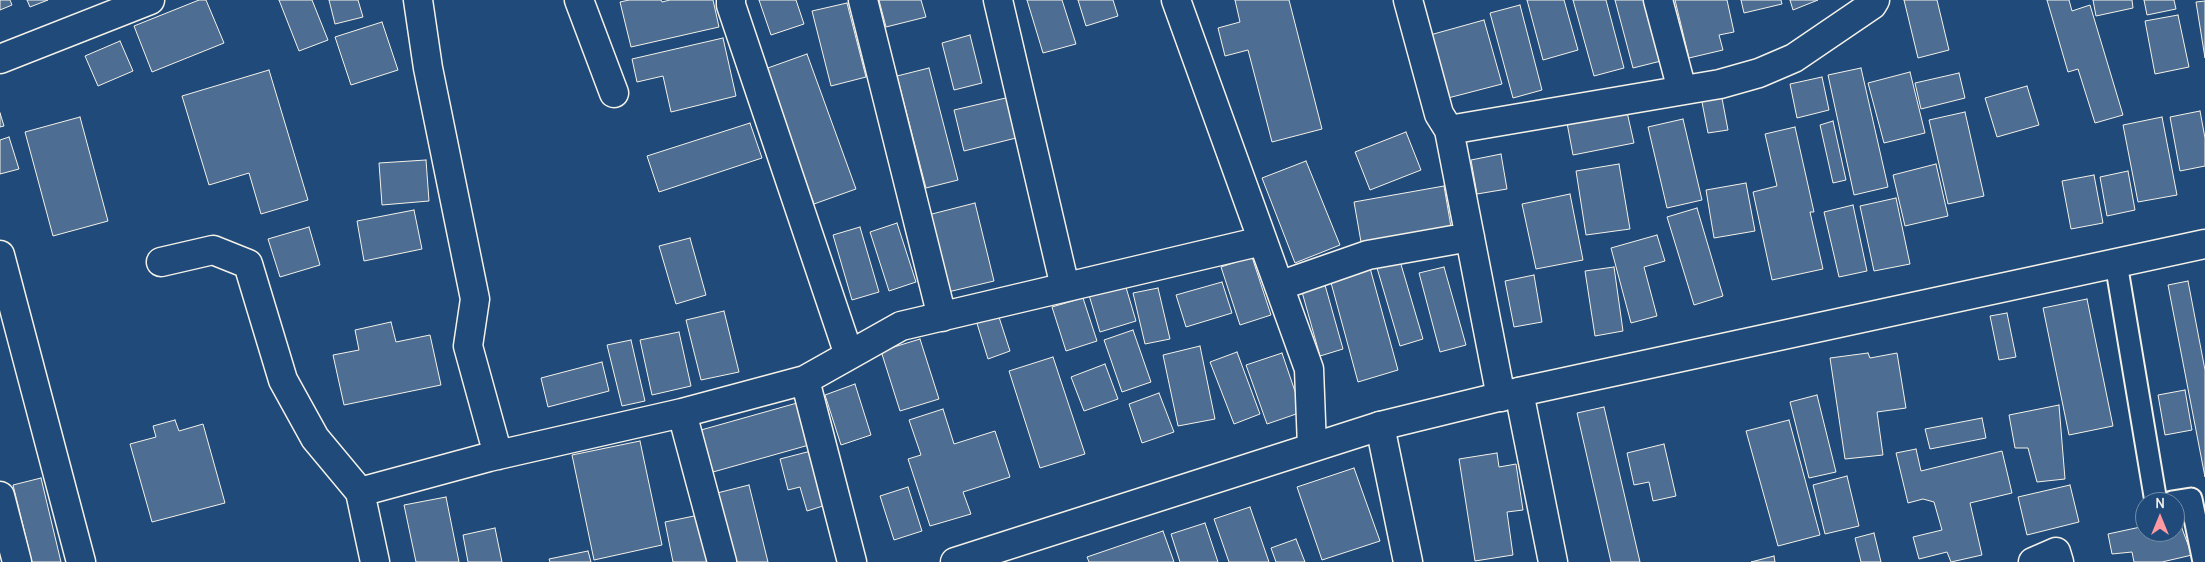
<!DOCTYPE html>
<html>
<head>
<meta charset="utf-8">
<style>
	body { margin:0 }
	#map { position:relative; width:2205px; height:562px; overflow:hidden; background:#1f4a7a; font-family:Delius,sans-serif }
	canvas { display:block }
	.north { position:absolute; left:2135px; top:492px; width:50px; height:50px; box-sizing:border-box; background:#1f4a7a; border:1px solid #748da6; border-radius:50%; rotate:0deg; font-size:14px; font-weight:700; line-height:20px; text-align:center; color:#f4f1e8 }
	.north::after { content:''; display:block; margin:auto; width:18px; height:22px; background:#ff9aa2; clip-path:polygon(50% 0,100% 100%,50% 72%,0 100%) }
</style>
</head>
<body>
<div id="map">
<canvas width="2205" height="562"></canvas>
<div class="north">N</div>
</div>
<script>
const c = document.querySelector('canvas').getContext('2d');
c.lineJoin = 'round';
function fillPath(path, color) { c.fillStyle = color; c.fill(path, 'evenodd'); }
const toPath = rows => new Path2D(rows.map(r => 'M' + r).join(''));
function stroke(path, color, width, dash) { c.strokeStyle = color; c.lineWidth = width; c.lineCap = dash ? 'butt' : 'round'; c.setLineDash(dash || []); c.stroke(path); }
const building = toPath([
	[0,0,10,0,12,5,0,10,0,0],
	[27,0,48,0,30,7,27,0],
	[199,0,206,0,224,43,152,72,134,26,199,0],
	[279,0,312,0,328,40,299,51,279,0],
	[329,0,358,0,363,17,335,24,329,0],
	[629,0,661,0,662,2,670,0,713,0,719,27,631,47,620,2,629,0],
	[759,0,796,0,804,24,771,35,759,0],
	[879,0,921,0,926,17,886,27,879,0],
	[1027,0,1062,0,1076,44,1043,53,1027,0],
	[1078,0,1113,0,1118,16,1086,26,1078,0],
	[1235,0,1289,0,1322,129,1272,142,1248,50,1225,56,1218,28,1240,22,1235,0],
	[1527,0,1564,0,1578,50,1543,60,1527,0],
	[1573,0,1606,0,1624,68,1594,76,1573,0],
	[1615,0,1649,0,1665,60,1633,68,1615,0],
	[1675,0,1727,0,1734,32,1719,35,1723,50,1689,58,1675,0],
	[1741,0,1781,0,1782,4,1744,13,1741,0],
	[1790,0,1818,0,1793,10,1790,0],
	[1904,0,1937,0,1949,50,1918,58,1904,0],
	[2047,0,2069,0,2072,11,2090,5,2123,115,2095,123,2078,69,2068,72,2047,0],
	[2093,0,2132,0,2133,8,2096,16,2093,0],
	[2144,0,2174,0,2176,9,2147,15,2144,0],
	[2205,1,2205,58,2196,2,2205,1],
	[847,3,866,77,831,86,812,11,847,3],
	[1520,5,1542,90,1513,98,1490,13,1520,5],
	[2178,15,2189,67,2155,74,2145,21,2178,15],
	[1484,20,1502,84,1448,98,1430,35,1484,20],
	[382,22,398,70,351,85,335,37,382,22],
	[970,35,982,83,954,90,942,43,970,35],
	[723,38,736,96,671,112,663,76,637,82,632,59,723,38],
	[120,41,133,71,98,86,85,56,120,41],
	[807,54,856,189,814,204,765,69,807,54],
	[929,68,958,180,926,188,897,76,929,68],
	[1861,68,1888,187,1854,195,1828,75,1861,68],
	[269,70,308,200,261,214,249,173,209,185,182,96,269,70],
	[1910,72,1925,133,1884,143,1868,83,1910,72],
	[1959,73,1965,98,1921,109,1915,83,1959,73],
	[1822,77,1829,110,1797,118,1790,84,1822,77],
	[2027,86,2039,125,1997,137,1985,98,2027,86],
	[1721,93,1728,130,1708,133,1701,97,1721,93],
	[1010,97,1020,137,964,151,954,110,1010,97],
	[2200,111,2205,138,2205,166,2180,171,2170,117,2200,111],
	[1627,112,1634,143,1573,155,1567,123,1627,112],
	[1965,112,1984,196,1948,204,1929,120,1965,112],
	[0,113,4,126,0,127,0,113],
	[80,117,108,221,53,236,25,132,80,117],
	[2162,117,2177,195,2138,202,2123,125,2162,117],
	[1683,119,1702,200,1667,208,1648,127,1683,119],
	[1833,121,1846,180,1833,183,1820,125,1833,121],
	[750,123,762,158,659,192,647,156,750,123],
	[1795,127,1814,212,1810,212,1823,269,1772,280,1753,192,1777,186,1765,134,1795,127],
	[1406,132,1421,170,1370,190,1355,152,1406,132],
	[9,137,19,169,0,174,0,140,9,137],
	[1501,154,1507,189,1477,194,1471,160,1501,154],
	[426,160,429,201,382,205,379,163,426,160],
	[1306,161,1340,245,1295,263,1262,178,1306,161],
	[1619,164,1630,229,1586,235,1576,171,1619,164],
	[1936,164,1948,216,1905,226,1893,175,1936,164],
	[2128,171,2135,210,2107,216,2100,177,2128,171],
	[2094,175,2103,223,2071,229,2062,181,2094,175],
	[1746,183,1755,231,1714,238,1706,190,1746,183],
	[1444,186,1451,227,1361,242,1354,202,1444,186],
	[1570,194,1583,260,1536,269,1522,204,1570,194],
	[1896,198,1910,264,1874,271,1860,206,1896,198],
	[975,203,994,281,948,292,928,215,975,203],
	[1853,205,1867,271,1839,277,1824,212,1853,205],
	[1697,208,1723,296,1694,305,1667,217,1697,208],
	[414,210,422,249,364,261,357,221,414,210],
	[897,223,916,282,889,291,870,232,897,223],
	[309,227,320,265,280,277,268,239,309,227],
	[860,227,879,292,852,300,833,235,860,227],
	[1657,235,1665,261,1644,267,1657,316,1631,323,1611,248,1657,235],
	[690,238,706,295,676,304,659,246,690,238],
	[1252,257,1271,315,1240,325,1221,267,1252,257],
	[1400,261,1423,339,1400,346,1377,268,1400,261],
	[1444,267,1466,345,1440,352,1419,273,1444,267],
	[1614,267,1623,331,1595,336,1585,271,1614,267],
	[1370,268,1398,370,1358,382,1330,279,1370,268],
	[1534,275,1542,322,1514,327,1505,281,1534,275],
	[2188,281,2205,370,2205,477,2168,285,2188,281],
	[1222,282,1232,313,1186,327,1176,295,1222,282],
	[1125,284,1136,321,1100,332,1089,295,1125,284],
	[1325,285,1343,349,1320,356,1302,292,1325,285],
	[1158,288,1170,339,1145,344,1133,293,1158,288],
	[1083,298,1097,341,1066,351,1052,307,1083,298],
	[2087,299,2113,426,2069,435,2043,308,2087,299],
	[724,311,739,372,701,380,686,320,724,311],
	[997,311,1010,351,988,359,975,317,997,311],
	[2007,313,2016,357,1999,360,1990,316,2007,313],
	[391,322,396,342,430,335,441,385,344,405,333,355,359,350,355,330,391,322],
	[1133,330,1151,382,1122,392,1104,340,1133,330],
	[679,332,691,386,652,395,640,340,679,332],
	[920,339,939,399,900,411,881,351,920,339],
	[631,340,645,401,622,406,607,345,631,340],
	[1200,346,1215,419,1178,426,1163,355,1200,346],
	[1237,352,1260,414,1234,424,1210,362,1237,352],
	[1282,353,1302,412,1267,424,1246,365,1282,353],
	[1868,353,1870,358,1897,353,1906,408,1877,412,1883,455,1845,459,1830,358,1868,353],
	[1053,357,1085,454,1040,468,1009,371,1053,357],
	[602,362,609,391,548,407,541,378,602,362],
	[1105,364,1118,399,1084,411,1071,377,1105,364],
	[855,384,871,435,841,445,825,395,855,384],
	[2185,390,2192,430,2165,435,2158,395,2185,390],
	[1159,393,1174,432,1142,443,1129,404,1159,393],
	[1817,395,1836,472,1809,478,1790,402,1817,395],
	[797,403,809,445,713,472,701,430,797,403],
	[2059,405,2065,479,2037,482,2028,448,2015,448,2009,415,2059,405],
	[1604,407,1640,562,1611,562,1577,413,1604,407],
	[943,409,954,444,995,431,1010,477,963,492,971,514,930,526,908,459,921,455,909,420,943,409],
	[1982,418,1986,438,1930,449,1925,429,1982,418],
	[175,420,179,431,203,424,225,503,152,522,130,444,156,437,153,426,175,420],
	[1789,420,1820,535,1778,546,1746,431,1789,420],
	[640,441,662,545,594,560,572,455,640,441],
	[1664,444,1676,496,1653,501,1649,482,1634,485,1627,453,1664,444],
	[1916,449,1921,471,2002,451,2012,493,1970,503,1982,555,1951,562,1947,552,1919,559,1913,537,1942,530,1934,502,1923,499,1908,503,1896,453,1916,449],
	[811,451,826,505,807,511,800,487,788,490,780,459,811,451],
	[1497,453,1499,467,1516,464,1523,510,1507,512,1513,555,1475,561,1459,459,1497,453],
	[1354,468,1380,541,1322,560,1297,487,1354,468],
	[1847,476,1859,526,1825,534,1813,485,1847,476],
	[41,478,61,562,32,562,13,485,41,478],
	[749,485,768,562,734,562,717,493,749,485],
	[2070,485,2079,522,2027,535,2018,497,2070,485],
	[908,487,922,531,894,540,880,496,908,487],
	[446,497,459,562,416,562,404,505,446,497],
	[1250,507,1269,562,1229,562,1214,519,1250,507],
	[699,515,710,562,673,562,665,522,699,515],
	[2178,518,2192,555,2162,562,2134,562,2132,552,2112,554,2108,534,2145,526,2145,532,2175,532,2175,519,2178,518],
	[1205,523,1218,562,1180,562,1171,534,1205,523],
	[495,528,502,562,468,562,463,535,495,528],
	[1163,531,1174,562,1089,562,1087,557,1163,531],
	[1874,533,1881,562,1861,562,1855,538,1874,533],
	[1296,539,1305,562,1276,562,1271,548,1296,539],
	[588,551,591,562,550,562,549,559,588,551],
	[1774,556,1775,562,1751,562,1774,556]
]);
const lane = toPath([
	[2116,263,2156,502],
	[2172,502,2191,499,2204,562]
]);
const street = toPath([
	[418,0,428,68,475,299,468,346,498,455],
	[579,0,614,93],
	[731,0,731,5,849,355],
	[863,0,942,317],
	[998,0,1065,287],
	[1176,0,1309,369,1312,447],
	[1408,0,1439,114,1449,130],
	[1658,0,1682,90],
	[0,59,150,0],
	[0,255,81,562],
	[161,262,213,250,248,264,283,380,315,438,360,492],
	[1279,286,1368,255,1470,237],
	[805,380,852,562],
	[1519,392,1553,562],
	[1501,397,1449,130,1720,84,1759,73,1794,58,1872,5,1875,0],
	[682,413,722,562],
	[1380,426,1408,562],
	[0,496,17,562],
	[375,562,360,492,489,457,682,413,805,380,901,326,1262,241],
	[2033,562,2056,552,2059,562]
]);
const secondary = toPath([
	[955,562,1380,426,1519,392,2205,244]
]);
fillPath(building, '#4d6e92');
stroke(building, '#f4f1e8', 1);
stroke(lane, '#f4f1e8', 25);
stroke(street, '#f4f1e8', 31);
stroke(secondary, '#f4f1e8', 31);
stroke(lane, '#1f4a7a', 21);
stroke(street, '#1f4a7a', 28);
stroke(secondary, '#1f4a7a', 28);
</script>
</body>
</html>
